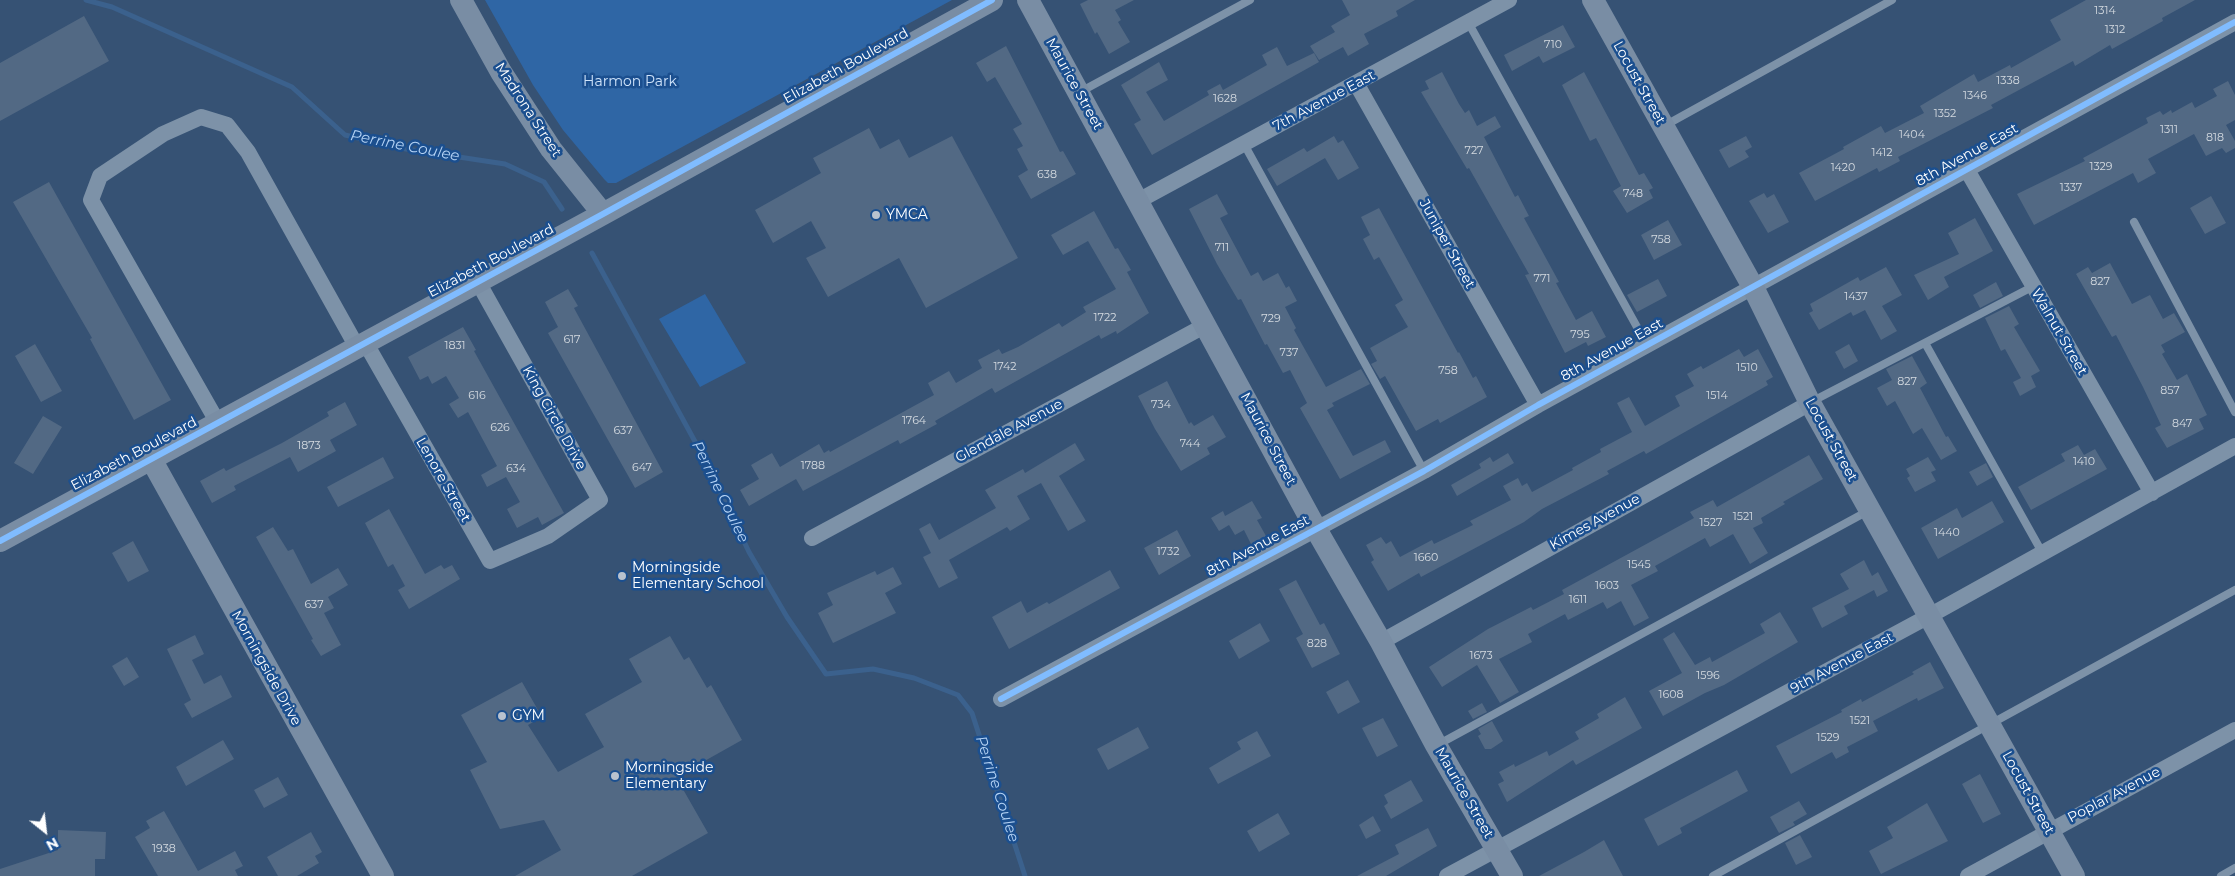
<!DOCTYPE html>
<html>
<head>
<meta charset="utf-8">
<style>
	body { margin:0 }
	#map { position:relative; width:2235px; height:876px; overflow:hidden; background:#365274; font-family:Montserrat,sans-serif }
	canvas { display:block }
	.north { position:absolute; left:20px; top:806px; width:50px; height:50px; -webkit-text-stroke:4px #1b4f8f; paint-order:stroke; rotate:151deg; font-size:14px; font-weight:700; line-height:20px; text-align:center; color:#fff }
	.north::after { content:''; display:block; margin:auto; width:18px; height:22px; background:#fff; clip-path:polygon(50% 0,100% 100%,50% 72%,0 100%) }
</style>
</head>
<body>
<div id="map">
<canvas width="2235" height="876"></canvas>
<div class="north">N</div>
</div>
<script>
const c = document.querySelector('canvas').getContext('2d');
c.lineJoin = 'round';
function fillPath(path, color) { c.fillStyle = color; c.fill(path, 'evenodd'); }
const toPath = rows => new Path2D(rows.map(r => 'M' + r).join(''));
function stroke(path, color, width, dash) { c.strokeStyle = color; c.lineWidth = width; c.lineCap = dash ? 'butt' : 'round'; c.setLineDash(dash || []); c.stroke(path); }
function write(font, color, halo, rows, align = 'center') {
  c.font = font + ' Montserrat,sans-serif'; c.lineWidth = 5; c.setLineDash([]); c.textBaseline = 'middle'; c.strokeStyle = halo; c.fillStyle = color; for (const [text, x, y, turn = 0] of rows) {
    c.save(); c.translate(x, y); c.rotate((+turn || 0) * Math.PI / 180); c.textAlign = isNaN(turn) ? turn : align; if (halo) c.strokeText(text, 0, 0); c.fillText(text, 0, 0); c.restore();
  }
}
const green = toPath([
	[485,0,952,0,616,183,608,183,604,179,563,130,533,85],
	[705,294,746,363,700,387,659,319]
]);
const stream = toPath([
	[86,0,112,7,292,87,345,135,406,149,505,164,544,182,562,209],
	[592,253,704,458,749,552,787,617,826,674,873,669,914,678,958,695,972,713,1025,876]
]);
const building = toPath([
	[1088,0,1134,0,1115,10,1121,20,1118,22,1130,42,1109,54,1097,32,1095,34,1080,4],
	[1342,0,1415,0,1396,11,1398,16,1364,34,1369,44,1348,56,1343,47,1319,60,1310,46,1335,32,1331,26,1350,15],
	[2086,0,2195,0,2162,18,2163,21,2112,49,2110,45,2075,66,2073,61,1991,105,1993,108,1898,157,1900,161,1879,172,1877,168,1815,201,1799,173,1844,149,1843,147,1881,126,1885,133,1924,113,1920,106,1974,74,1978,82,2010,65,2011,68,2061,40,2050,20],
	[84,16,109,61,0,121,0,63],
	[1563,25,1575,47,1543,63,1539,56,1512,71,1504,55],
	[1006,46,1060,152,1063,151,1076,174,1031,199,1018,176,1028,170,1017,149,1023,146,1013,129,1022,124,995,77,987,82,976,63],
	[1277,47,1287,66,1314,53,1319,62,1152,155,1134,124,1141,120,1121,85,1159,62,1168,80,1146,92,1164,121,1209,95,1207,91,1220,84,1223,90,1267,65,1262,55],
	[1442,72,1459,104,1465,113,1469,110,1477,126,1495,116,1501,127,1484,137,1515,197,1518,195,1529,216,1524,218,1559,282,1556,283,1576,320,1592,311,1606,337,1588,346,1586,342,1565,353,1525,275,1529,274,1469,168,1467,169,1421,92,1429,89,1425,81],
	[1584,72,1639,175,1644,173,1653,188,1649,190,1653,198,1627,213,1613,191,1621,186,1596,138,1590,141,1562,85],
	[2228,81,2235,95,2235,120,2226,125,2235,141,2235,148,2226,153,2222,148,2206,156,2194,134,2148,159,2156,173,2138,183,2133,173,2034,225,2017,194,2085,161,2083,158,2148,123,2146,118,2160,111,2163,115,2171,110,2172,113,2192,102,2195,108,2217,96,2213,89],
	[869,128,880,149,899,139,909,158,952,136,1018,258,926,308,899,258,828,297,806,258,826,248,811,221,773,243,755,210,821,173,813,158],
	[1334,136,1338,143,1343,140,1359,168,1338,180,1325,158,1277,186,1267,169,1304,148,1307,152],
	[1746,136,1752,147,1745,151,1749,157,1729,168,1719,150],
	[49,182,171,400,134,420,90,339,92,338,13,202],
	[1764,193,1767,198,1774,194,1789,222,1768,233,1749,201],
	[1217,194,1228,214,1220,218,1251,276,1258,272,1263,281,1278,273,1286,288,1289,286,1297,301,1285,307,1296,328,1294,330,1326,387,1361,369,1370,384,1332,403,1334,406,1327,410,1353,456,1385,440,1391,452,1340,479,1300,408,1307,403,1290,370,1283,373,1267,344,1265,345,1241,299,1238,300,1217,264,1189,209],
	[2211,196,2226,223,2205,234,2190,208],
	[1379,208,1458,353,1459,352,1473,378,1476,376,1487,397,1440,423,1438,419,1416,431,1385,376,1380,379,1371,364,1377,361,1370,348,1408,327,1395,305,1403,300,1379,257,1374,260,1363,239,1370,235,1361,217],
	[1094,211,1115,249,1118,248,1131,270,1127,272,1149,313,1117,334,1116,331,1101,339,1099,335,995,393,992,388,935,421,937,424,900,444,898,440,803,491,796,479,749,506,740,490,759,479,751,465,772,453,780,467,819,444,824,453,829,450,830,452,934,395,928,383,949,371,956,383,982,368,978,360,999,349,1002,354,1018,347,1059,323,1062,327,1086,312,1083,307,1116,289,1088,241,1063,255,1051,235],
	[1975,218,1993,251,1944,277,1949,287,1928,300,1914,275,1959,254,1948,233],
	[1668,220,1682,245,1654,260,1641,235],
	[2110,263,2132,304,2150,295,2163,319,2174,313,2185,332,2161,345,2165,352,2162,354,2177,380,2187,374,2207,415,2199,419,2204,429,2167,448,2155,428,2161,425,2143,387,2116,335,2112,337,2076,274,2088,267,2092,273],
	[1886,267,1902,295,1882,306,1897,331,1881,340,1865,310,1853,316,1851,312,1819,330,1809,313,1813,311,1810,304,1858,277,1860,281],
	[1658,279,1667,296,1637,312,1627,295],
	[1996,282,2003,296,1980,308,1973,295],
	[568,289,578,306,574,308,663,472,635,488,548,333,558,327,545,302],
	[2009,306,2019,324,2014,327,2040,371,2031,376,2036,387,2020,396,2013,382,2021,378,2005,349,2001,351,1985,318],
	[463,327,476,350,474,351,564,513,542,525,538,517,517,528,507,509,520,502,506,477,487,487,481,475,497,466,468,412,458,418,449,404,459,398,446,376,432,384,428,376,420,380,408,357],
	[35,344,62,391,41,402,15,356],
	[1849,344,1858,361,1844,369,1835,352],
	[1739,349,1744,357,1758,349,1773,377,1766,381,1768,385,1646,454,1644,451,1607,471,1609,474,1542,509,1524,522,1421,577,1419,573,1388,591,1371,562,1374,560,1366,545,1381,537,1386,544,1391,541,1400,557,1432,540,1434,544,1473,525,1470,521,1511,500,1503,486,1518,478,1522,486,1527,483,1532,492,1573,470,1572,468,1601,452,1600,449,1632,432,1617,403,1629,397,1645,426,1680,406,1675,396,1694,386,1687,374,1701,366,1703,369],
	[1912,356,1927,383,1920,388,1946,437,1948,436,1957,451,1941,460,1922,428,1913,434,1895,401,1887,406,1877,388,1892,380,1886,369],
	[1167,381,1189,424,1191,422,1194,426,1213,415,1226,437,1207,448,1210,454,1181,471,1155,429,1138,396],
	[345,402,357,425,330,440,336,451,298,472,290,457,234,486,236,490,212,503,200,481,224,468,226,471,282,443,329,416,327,412],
	[43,416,62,427,33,474,14,463],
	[1075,443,1085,460,1059,476,1086,521,1068,531,1041,483,1017,496,1030,519,1010,531,1007,527,949,560,958,578,939,588,923,557,931,553,919,529,930,523,939,540,996,508,985,490,1023,469,1025,473],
	[2078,445,2084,455,2095,449,2107,469,2031,510,2018,487,2065,461,2061,454],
	[1508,453,1514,463,1457,496,1451,485,1481,468,1479,464,1490,457,1493,462],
	[1809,455,1823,479,1783,502,1785,504,1761,518,1763,523,1753,528,1768,553,1750,564,1733,534,1710,547,1705,538,1655,566,1658,571,1631,585,1649,618,1634,626,1621,601,1607,609,1603,602,1568,620,1565,614,1528,634,1532,642,1499,659,1519,692,1500,703,1477,665,1442,687,1429,667,1488,629,1531,607,1533,610,1564,594,1562,590,1694,518,1690,512,1713,500,1717,507],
	[383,457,394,478,338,507,327,487],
	[1928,457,1936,470,1931,472,1936,481,1915,492,1907,478,1910,476,1906,469],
	[1986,463,1993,477,1977,486,1969,472],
	[1252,501,1262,518,1257,520,1266,536,1251,544,1244,530,1235,535,1229,525,1219,531,1211,518,1223,511,1225,516],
	[1992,501,2004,522,1938,559,1921,528,1957,508,1962,518],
	[389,509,425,574,441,565,444,569,452,565,460,579,409,609,398,590,405,586,393,564,388,567,365,523],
	[273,527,288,551,293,549,311,584,338,568,348,585,328,597,334,608,324,613,341,645,321,656,311,640,313,639,256,537],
	[1177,530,1191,556,1159,575,1144,548],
	[133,541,149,571,128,582,112,553],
	[1864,560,1872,576,1878,572,1888,591,1877,597,1874,590,1844,606,1848,614,1822,628,1812,608,1849,589,1840,574],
	[893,567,902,584,885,593,896,613,833,643,818,613,833,605,827,593,875,571,877,575],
	[1110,570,1120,588,1009,649,992,617,1021,601,1027,613,1047,602,1049,604],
	[1296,580,1320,625,1324,623,1340,654,1312,668,1296,638,1303,634,1279,589],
	[1780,612,1798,642,1724,685,1705,693,1663,716,1649,691,1682,673,1663,639,1674,632,1695,665,1710,657,1712,662,1765,633,1760,624],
	[1260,623,1270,641,1239,659,1229,641],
	[195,635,204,654,192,660,204,684,221,675,232,697,192,718,184,704,191,700,167,649],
	[670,636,684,660,689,657,707,688,711,685,742,740,676,777,708,833,632,876,515,876,561,850,544,820,500,829,470,770,487,762,461,715,522,682,542,717,528,725,558,772,604,747,585,714,642,682,629,659],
	[127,657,139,677,124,686,112,666],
	[1930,662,1944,688,1918,701,1917,698,1873,721,1878,731,1847,747,1849,752,1836,759,1832,752,1791,774,1776,746,1842,712,1841,710,1861,699,1862,702,1914,674,1912,672],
	[1348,680,1360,702,1338,714,1326,692],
	[1625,697,1642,728,1576,765,1573,760,1507,802,1498,784,1504,781,1499,772,1514,764,1515,767,1547,751,1549,756,1579,739,1575,732,1599,718,1597,714],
	[1482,703,1487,712,1473,719,1468,711],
	[1383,718,1398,746,1377,757,1362,728],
	[1492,721,1503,741,1491,749,1485,749,1478,736,1481,734,1478,729],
	[1138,727,1149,748,1108,770,1097,749],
	[1257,731,1271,756,1218,784,1209,768,1241,749,1237,742],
	[223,740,234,759,186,786,176,767],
	[1737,770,1748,791,1680,828,1682,833,1658,846,1644,819],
	[1980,774,2001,814,1983,823,1962,784],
	[278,777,288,795,264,808,254,790],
	[1411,780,1423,801,1391,819,1384,806,1388,803,1384,795],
	[1799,801,1807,814,1793,822,1795,825,1779,833,1770,817],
	[1927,803,1948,841,1881,874,1869,851,1893,838,1887,827],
	[164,811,198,871,235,851,243,866,235,870,238,876,158,876,135,837,150,828,146,821],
	[1278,813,1290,834,1259,852,1247,831],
	[1373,816,1381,831,1366,839,1359,825],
	[1428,828,1437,846,1386,876,1357,876,1399,854,1395,845],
	[58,830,106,832,105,859,95,859,95,876,0,876,0,869,58,850],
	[311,832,322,852,315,856,319,863,297,876,278,876,267,857],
	[1800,835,1812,857,1796,865,1785,843],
	[1604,840,1623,876,1539,876,1584,852]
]);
const lane = toPath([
	[1468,22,1647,345],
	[1080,92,1250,0],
	[1664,126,1892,0],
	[1244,144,1424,471],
	[2134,222,2235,412],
	[1925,343,2043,554],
	[1811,402,2034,286],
	[1439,744,1868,511],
	[1713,876,2235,590],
	[2221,876,2235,868]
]);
const street = toPath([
	[1356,83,1538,405],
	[1967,170,2152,493],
	[1138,201,1509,0],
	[365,342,490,561,548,536,600,500,478,282],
	[218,423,91,200,100,176,163,134,201,117,227,125,248,152,357,347],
	[812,538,1206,325],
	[1381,642,1810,403],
	[1001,699,1424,471,1538,405,2235,22],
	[1447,876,1929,616,2235,446],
	[1968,876,2235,730]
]);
const secondary = toPath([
	[461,0,501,72,551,149,603,214],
	[1028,0,1316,529,1381,642,1436,745,1512,876],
	[1593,0,1753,287,1810,403,2074,876],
	[151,459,383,876],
	[0,541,603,214,992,0]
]);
const cycleway = toPath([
	[0,541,603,214,992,0],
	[1001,699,1424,471,1538,405,2235,22]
]);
const markers = [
	[876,215,5,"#b9c2ce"],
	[622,576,5,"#b9c2ce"],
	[502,716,5,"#b9c2ce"],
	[615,776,5,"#b9c2ce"]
];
const numberNames = [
	["1314",2105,11],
	["1312",2115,30],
	["710",1553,45],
	["1338",2008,81],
	["1346",1975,96],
	["1628",1225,99],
	["1352",1945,114],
	["1311",2169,130],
	["1404",1912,135],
	["818",2215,138],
	["727",1474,151],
	["1412",1882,153],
	["1329",2101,167],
	["1420",1843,168],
	["638",1047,175],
	["1337",2071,188],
	["748",1633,194],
	["758",1661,240],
	["711",1222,248],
	["771",1542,279],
	["827",2100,282],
	["1437",1856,297],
	["1722",1105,318],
	["729",1271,319],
	["795",1580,335],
	["617",572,340],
	["1831",455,346],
	["737",1289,353],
	["1742",1005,367],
	["1510",1747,368],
	["758",1448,371],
	["827",1907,382],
	["857",2170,391],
	["616",477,396],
	["1514",1717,396],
	["734",1161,405],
	["1764",914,421],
	["847",2182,424],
	["626",500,428],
	["637",623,431],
	["744",1190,444],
	["1873",309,446],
	["1410",2084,462],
	["1788",813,466],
	["647",642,468],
	["634",516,469],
	["1521",1743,517],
	["1527",1711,523],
	["1440",1947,533],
	["1732",1168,552],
	["1660",1426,558],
	["1545",1639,565],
	["1603",1607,586],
	["1611",1578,600],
	["637",314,605],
	["828",1317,644],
	["1673",1481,656],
	["1596",1708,676],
	["1608",1671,695],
	["1521",1860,721],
	["1529",1828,738],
	["1938",164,849]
];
const streetNames = [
	["Elizabeth Boulevard",846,66,-29],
	["Locust Street",1639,83,61],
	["Maurice Street",1074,84,61],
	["7th Avenue East",1324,101,-28],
	["Madrona Street",528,110,57],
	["8th Avenue East",1967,155,-29],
	["Juniper Street",1447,244,61],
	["Elizabeth Boulevard",491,261,-28],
	["Walnut Street",2059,332,60],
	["8th Avenue East",1612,350,-29],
	["King Circle Drive",554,418,61],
	["Glendale Avenue",1009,431,-28],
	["Maurice Street",1268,439,62],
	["Locust Street",1831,440,61],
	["Elizabeth Boulevard",134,454,-28],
	["Lenore Street",443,480,60],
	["Kimes Avenue",1595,522,-29],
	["8th Avenue East",1258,546,-28],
	["9th Avenue East",1842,663,-28],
	["Morningside Drive",266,668,61],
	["Maurice Street",1464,793,60],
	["Locust Street",2028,793,61],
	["Poplar Avenue",2114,795,-28]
];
const parkNames = [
	["Harmon Park",630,82]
];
const poiNames = [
	["YMCA",886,215],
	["Morningside",632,568],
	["Elementary School",632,584],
	["GYM",512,716],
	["Morningside",625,768],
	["Elementary",625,784]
];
const waterNames = [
	["Perrine Coulee",405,146,11],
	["Perrine Coulee",720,492,64],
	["Perrine Coulee",997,789,72]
];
fillPath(green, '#2f66a5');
stroke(stream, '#3b618d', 5);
fillPath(building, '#526984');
stroke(lane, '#7d92a8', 8);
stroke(street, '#7d92a8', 16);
stroke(secondary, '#798da4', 22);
stroke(cycleway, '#80bcff', 6);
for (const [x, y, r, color] of markers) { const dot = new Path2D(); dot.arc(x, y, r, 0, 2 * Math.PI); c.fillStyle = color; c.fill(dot); stroke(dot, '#1b4f8f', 2); }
write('11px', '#d4dae0', null, numberNames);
write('14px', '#fff', '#1b4f8f', streetNames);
write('14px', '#cfe3fa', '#1b4f8f', parkNames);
write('14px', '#fff', '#1b4f8f', poiNames, 'left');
write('italic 15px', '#b5d3f5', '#1b4f8f', waterNames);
</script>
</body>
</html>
